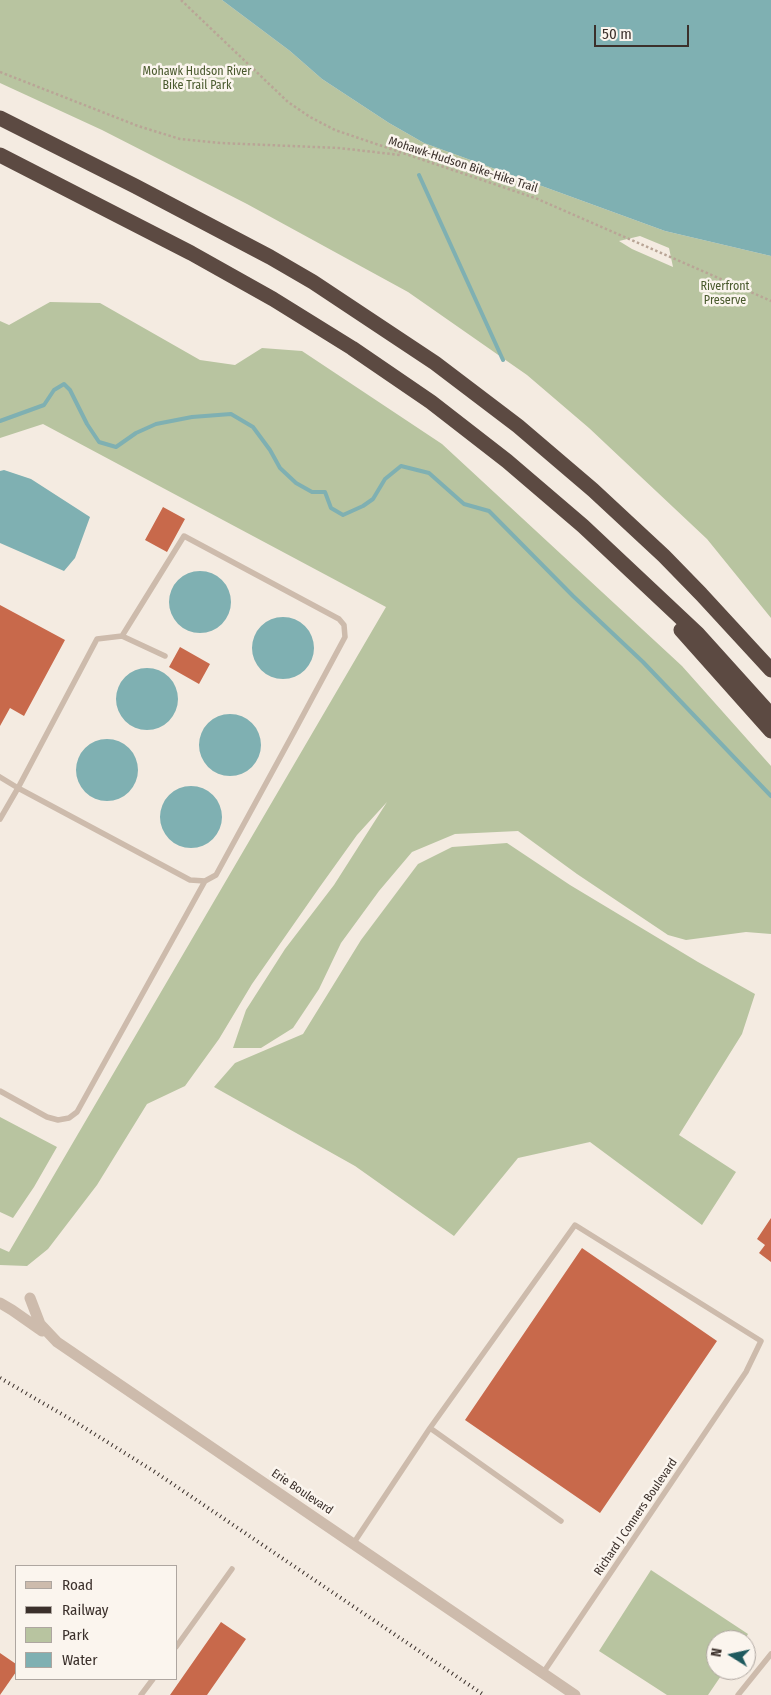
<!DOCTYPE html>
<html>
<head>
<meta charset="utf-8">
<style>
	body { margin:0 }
	#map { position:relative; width:771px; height:1695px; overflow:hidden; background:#f4ebe1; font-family:"Fira Sans Condensed",sans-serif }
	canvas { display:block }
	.legend { position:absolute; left:15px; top:1565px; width:162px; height:115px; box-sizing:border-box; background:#fbf5ee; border:1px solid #aea6a0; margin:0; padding:6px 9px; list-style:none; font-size:15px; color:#3b302b }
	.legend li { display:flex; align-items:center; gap:10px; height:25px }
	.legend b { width:25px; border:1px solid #aea6a0 }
	.north { position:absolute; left:706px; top:1630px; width:50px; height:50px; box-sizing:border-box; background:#fbf5ee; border:1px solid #aea6a0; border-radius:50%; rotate:280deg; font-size:14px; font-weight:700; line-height:20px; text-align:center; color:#3b302b }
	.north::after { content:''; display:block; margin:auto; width:18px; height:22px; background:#1f5a5e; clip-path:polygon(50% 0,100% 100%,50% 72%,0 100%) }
	.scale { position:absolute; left:594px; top:25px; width:95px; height:22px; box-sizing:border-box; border:2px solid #3b302b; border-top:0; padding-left:6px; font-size:15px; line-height:18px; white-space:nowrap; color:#3b302b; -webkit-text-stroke:4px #fbf5ee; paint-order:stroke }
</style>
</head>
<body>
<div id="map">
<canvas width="771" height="1695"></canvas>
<ul class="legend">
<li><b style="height:6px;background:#cdbbac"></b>Road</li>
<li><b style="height:6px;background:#3b302b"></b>Railway</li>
<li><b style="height:14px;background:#b8c4a0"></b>Park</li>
<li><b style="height:14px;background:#7fb0b2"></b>Water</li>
</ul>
<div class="north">N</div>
<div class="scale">50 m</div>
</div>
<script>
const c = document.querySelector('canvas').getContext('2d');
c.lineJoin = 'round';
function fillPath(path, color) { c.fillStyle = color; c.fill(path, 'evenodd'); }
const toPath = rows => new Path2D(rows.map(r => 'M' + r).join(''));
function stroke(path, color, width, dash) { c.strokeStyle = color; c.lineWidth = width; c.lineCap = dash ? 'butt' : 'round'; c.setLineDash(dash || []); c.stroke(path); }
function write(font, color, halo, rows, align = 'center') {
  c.font = font + ' "Fira Sans Condensed",sans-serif'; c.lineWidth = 5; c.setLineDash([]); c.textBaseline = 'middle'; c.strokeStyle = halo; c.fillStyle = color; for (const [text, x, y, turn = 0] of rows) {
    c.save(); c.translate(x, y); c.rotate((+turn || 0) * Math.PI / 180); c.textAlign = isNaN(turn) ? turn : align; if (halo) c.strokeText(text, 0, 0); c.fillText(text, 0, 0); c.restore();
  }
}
const green = toPath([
	[0,0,222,0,290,51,322,79,389,123,424,143,665,231,771,256,771,618,707,539,589,428,527,375,408,292,247,204,102,130,0,83],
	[640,236,669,248,673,267,632,249,619,241],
	[50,302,100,303,200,360,235,365,262,348,302,351,442,444,682,666,771,766,771,934,746,932,686,940,668,935,577,874,518,831,455,834,412,852,379,891,341,943,319,989,293,1028,261,1048,233,1048,246,1010,285,949,334,885,387,802,357,835,319,888,252,984,219,1039,185,1086,147,1104,97,1185,48,1249,27,1266,0,1265,0,1248,9,1252,386,607,43,424,0,438,0,321,9,325],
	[507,843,570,885,698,962,755,994,742,1034,679,1135,736,1172,702,1225,590,1142,518,1158,454,1236,355,1166,214,1087,235,1063,303,1034,361,940,418,864,452,847],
	[0,1117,57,1147,34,1187,13,1218,0,1212],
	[651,1570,748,1634,744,1640,716,1640,716,1670,725,1670,708,1695,667,1695,599,1651]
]);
const water = toPath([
	[222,0,771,0,771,256,665,231,424,143,389,123,322,79,290,51],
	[4,470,31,479,90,517,75,558,64,571,0,543,0,471],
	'169 602a31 31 0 1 1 62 0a31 31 0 1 1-62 0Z',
	'252 648a31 31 0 1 1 62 0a31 31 0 1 1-62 0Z',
	'116 699a31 31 0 1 1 62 0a31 31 0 1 1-62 0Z',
	'199 745a31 31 0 1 1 62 0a31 31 0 1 1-62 0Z',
	'76 770a31 31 0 1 1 62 0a31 31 0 1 1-62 0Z',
	'160 817a31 31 0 1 1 62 0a31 31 0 1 1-62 0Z'
]);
const stream = toPath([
	[419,175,503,360],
	[0,421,44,405,54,390,64,384,70,390,87,424,99,442,116,447,136,433,156,424,192,417,231,414,253,427,270,450,280,468,296,483,312,492,325,492,331,508,343,515,363,506,373,499,385,479,401,466,429,473,464,504,489,511,573,596,643,662,771,796]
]);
const building = toPath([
	[163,507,185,519,167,552,145,540],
	[0,605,65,640,24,716,10,708,0,726],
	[180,647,210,664,199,684,169,667],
	[771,1218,771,1262,759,1253,765,1245,757,1239],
	[582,1248,717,1341,600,1513,465,1420],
	[221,1622,246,1639,207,1695,170,1695],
	[0,1653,16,1664,16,1672,0,1695]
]);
const path = toPath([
	[181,0,288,102,310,117,335,130,535,198,771,301],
	[0,72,138,126,180,139,220,143,339,148,400,155]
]);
const lane = toPath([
	[122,636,165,656],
	[0,777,18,788,190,880,205,881,216,875,294,732,345,637,344,625,339,619,184,536,122,636,97,639,18,788,0,819],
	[0,1091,47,1117,58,1120,69,1118,77,1112,205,881],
	[430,1428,561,1521],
	[353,1544,430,1428,575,1225,761,1341,746,1372,543,1673],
	[176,1647,232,1569],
	[141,1695,153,1679],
	[738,1695,771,1654]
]);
const street = toPath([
	[30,1298,40,1324,57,1342,575,1695],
	[0,1303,12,1310,42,1331]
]);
const highway = toPath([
	[0,118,135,186,270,257,313,282,435,363,518,426,593,490,664,556,701,594,771,670],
	[0,155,191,253,273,299,352,348,431,402,507,461,583,526,698,634,771,715],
	[681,630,771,731]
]);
const rail = toPath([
	[0,1378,77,1423,155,1472,484,1695]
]);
const parkNames = [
	["Mohawk Hudson River",197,72],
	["Bike Trail Park",197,86],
	["Riverfront",725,287],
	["Preserve",725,301]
];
const streetNames = [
	["Mohawk-Hudson Bike-Hike Trail",463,165,18],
	["Erie Boulevard",302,1492,34],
	["Richard J Conners Boulevard",636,1517,-56]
];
fillPath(green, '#b8c4a0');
fillPath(water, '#7fb0b2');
stroke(stream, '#7fb0b2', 4);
fillPath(building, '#c8694b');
stroke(path, '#b9a596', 2.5, [2.5, 2.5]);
stroke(lane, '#cdbbac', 5.5);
stroke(street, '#cdbbac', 11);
stroke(highway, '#5c4a42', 15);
stroke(rail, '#3b302b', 4, [1, 4]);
write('12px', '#4a5a2e', '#fbf5ee', parkNames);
write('12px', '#3b302b', '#fbf5ee', streetNames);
</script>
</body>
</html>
